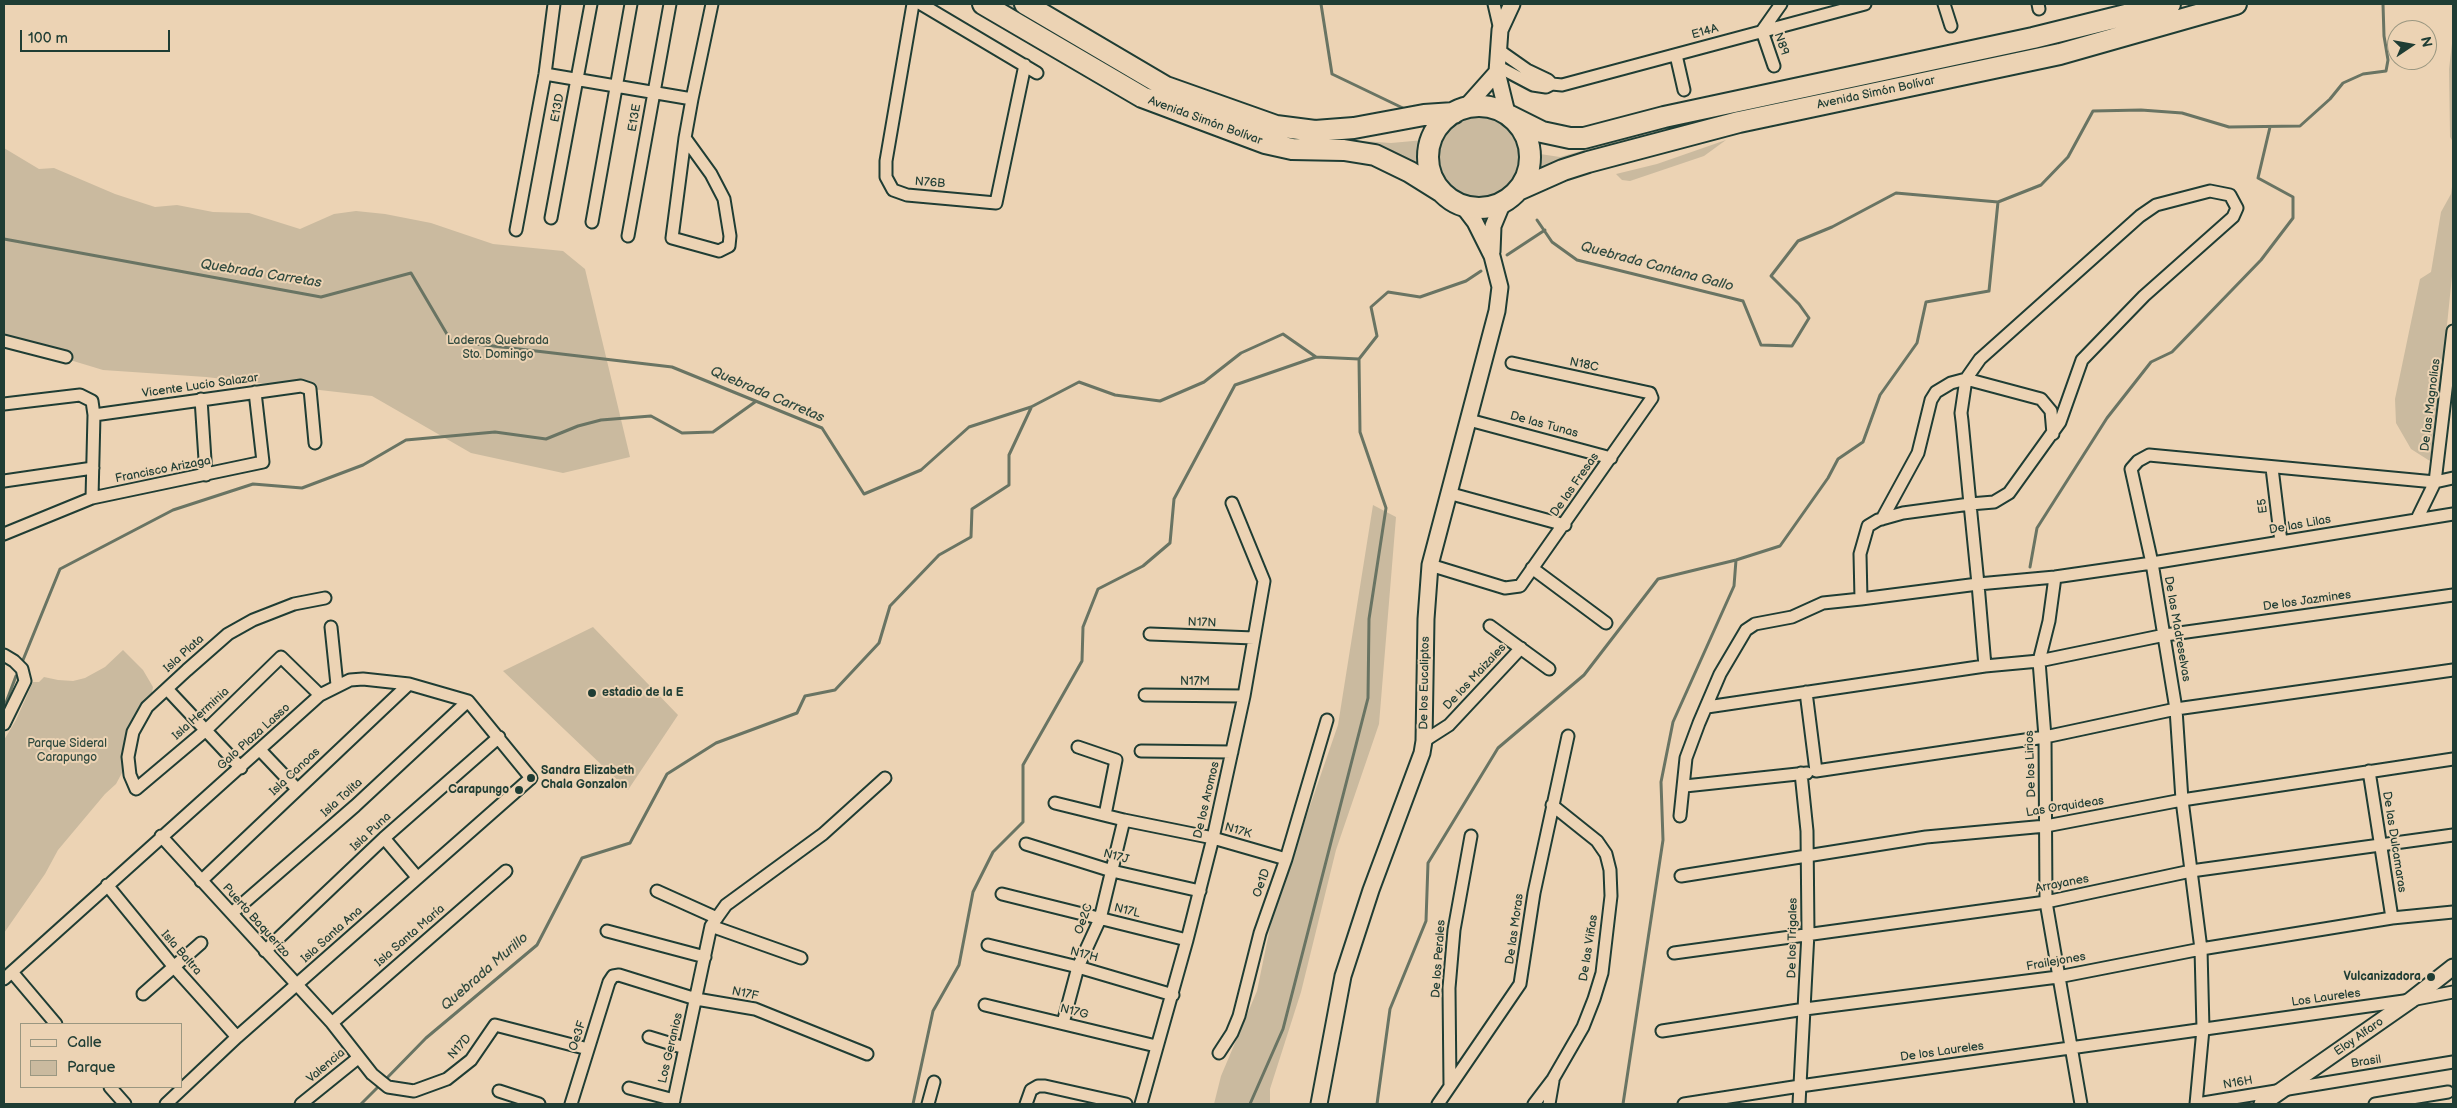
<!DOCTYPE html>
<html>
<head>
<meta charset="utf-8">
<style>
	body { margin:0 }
	#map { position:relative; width:2457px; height:1108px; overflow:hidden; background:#ecd3b4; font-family:"Balsamiq Sans",sans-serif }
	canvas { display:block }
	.frame { position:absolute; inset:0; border:5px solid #1f3d34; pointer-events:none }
	.legend { position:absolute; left:20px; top:1023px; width:162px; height:65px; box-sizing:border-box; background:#ecd3b4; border:1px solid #9a9781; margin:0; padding:6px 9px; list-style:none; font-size:15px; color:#1f3d34 }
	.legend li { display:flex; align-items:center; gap:10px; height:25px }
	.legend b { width:25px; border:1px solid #9a9781 }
	.north { position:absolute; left:2387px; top:20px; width:50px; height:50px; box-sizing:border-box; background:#ecd3b4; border:1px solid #9a9781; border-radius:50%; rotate:78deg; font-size:14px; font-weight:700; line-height:20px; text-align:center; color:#1f3d34 }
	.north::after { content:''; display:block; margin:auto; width:18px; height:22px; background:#1f3d34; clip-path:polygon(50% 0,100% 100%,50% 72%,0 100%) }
	.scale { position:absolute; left:20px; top:30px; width:150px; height:22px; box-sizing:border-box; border:2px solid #1f3d34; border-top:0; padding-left:6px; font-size:15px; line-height:18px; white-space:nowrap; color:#1f3d34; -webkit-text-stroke:4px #ecd3b4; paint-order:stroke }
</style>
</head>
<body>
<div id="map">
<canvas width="2457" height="1108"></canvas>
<div class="frame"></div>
<ul class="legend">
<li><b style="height:6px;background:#ecd3b4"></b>Calle</li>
<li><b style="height:14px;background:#caba9f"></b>Parque</li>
</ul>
<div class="north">N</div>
<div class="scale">100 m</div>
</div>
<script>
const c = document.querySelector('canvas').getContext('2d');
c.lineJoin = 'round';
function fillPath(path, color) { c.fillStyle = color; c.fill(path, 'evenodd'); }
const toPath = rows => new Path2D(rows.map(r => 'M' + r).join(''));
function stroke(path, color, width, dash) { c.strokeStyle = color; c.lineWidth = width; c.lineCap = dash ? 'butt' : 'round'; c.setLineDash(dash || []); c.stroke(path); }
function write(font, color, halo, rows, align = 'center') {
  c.font = font + ' "Balsamiq Sans",sans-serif'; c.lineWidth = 4; c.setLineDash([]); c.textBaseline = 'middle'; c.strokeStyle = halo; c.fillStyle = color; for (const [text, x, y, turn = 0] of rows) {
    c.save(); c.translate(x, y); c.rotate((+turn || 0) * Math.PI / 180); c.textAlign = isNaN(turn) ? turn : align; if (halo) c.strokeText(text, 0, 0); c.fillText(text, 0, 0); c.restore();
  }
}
const green = toPath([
	[1004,4,1015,4,1149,88,1333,139,1391,143,1424,140,1414,165,1403,173,1298,140,1245,129,1175,106],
	[2167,4,2188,4,2047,48,1742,111,1540,180,1540,154,1560,157,1741,105],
	[2453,35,2453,142,2450,137,2449,69],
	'1434 159a46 46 0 1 1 92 0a46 46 0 1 1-92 0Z',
	[1726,140,1704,156,1630,181,1622,180,1616,174,1657,164],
	[4,148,39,169,54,168,115,194,155,207,177,205,213,212,249,213,300,229,334,214,356,211,385,214,431,223,493,244,563,251,585,269,630,457,563,473,471,453,372,396,206,377,103,370,4,340],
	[2453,180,2453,266,2433,463,2411,449,2396,423,2395,399,2420,279,2431,272,2441,212,2451,194],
	[1373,505,1396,517,1379,724,1336,850,1301,992,1270,1089,1270,1104,1214,1104,1221,1076,1257,991,1273,913,1338,725],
	[593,627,678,715,628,790,503,671],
	[123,650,143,670,153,687,151,698,125,753,123,771,116,784,105,794,58,850,45,874,4,933,4,740,16,720,33,682,39,682,44,677,58,680,73,681,85,678,105,667]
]);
const stream = toPath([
	[1321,4,1332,74,1407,110],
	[1537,220,1552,242,1577,260,1743,301,1761,345,1792,346,1809,318,1799,304,1771,276,1798,241,1832,227,1896,193,1998,202,2041,185,2068,157,2093,111,2141,110,2182,113,2229,127,2300,126,2330,99,2343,83,2363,74,2386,71,2388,60,2384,36,2383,4],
	[4,239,321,297,411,273,451,341,672,367,822,428,864,494,921,470,969,427,1031,407,1079,382,1115,395,1160,401,1204,382,1241,353,1283,334,1316,357,1359,359,1377,336,1371,307,1388,292,1420,297,1466,281,1481,271],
	[1507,255,1545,230],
	[2030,567,2037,528,2107,418,2151,362,2172,352,2261,260,2293,218,2293,197,2258,178,2270,127],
	[23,660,60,569,173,510,253,484,302,488,363,465,406,440,495,432,546,439,578,426,601,420,651,416,682,433,713,432,755,402],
	[4,708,16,676],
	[384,1081,426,1038,537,945,582,858,630,843,667,774,716,743,797,713,805,696,835,690,879,643,890,606,939,555,971,537,972,509,1009,485,1009,455,1031,408],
	[361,1104,380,1085],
	[913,1104,933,1011,959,965,973,892,993,852,1023,822,1023,765,1082,661,1083,627,1098,589,1143,566,1170,543,1174,499,1235,385,1316,357],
	[1250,1104,1283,1029,1368,698,1369,619,1386,508,1360,432,1359,359],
	[1377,1104,1390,1009,1426,921,1428,863,1498,748,1584,675,1658,579,1736,560,1780,546,1828,478,1838,459,1863,442,1880,395,1917,343,1926,302,1989,291,1998,202],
	[1623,1104,1663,840,1661,782,1673,722,1734,586,1736,560]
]);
const minor = toPath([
	[913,4,886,161,886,177,893,190,907,195,996,203,1025,65],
	[921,4,1037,73],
	[1494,4,1500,30],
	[1944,4,1951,26],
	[2038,4,2039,9],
	[1500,51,1527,70,1548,80,1552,84],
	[1676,55,1684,90],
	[1497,66,1533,85,1546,87,1552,84,1562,85,1865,4],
	[1774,66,1762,31,1781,4],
	[545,74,692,99],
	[685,138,711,174,724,199,730,236,729,246,719,251,672,238,685,138,692,99,712,4],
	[551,218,591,4],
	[592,222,631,4],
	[516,230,545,74,554,4],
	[628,236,670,4],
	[4,341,66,357],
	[201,399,206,475],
	[4,404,80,395,92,401,94,415,92,498],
	[94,415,301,386,310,389,315,443],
	[1469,420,1611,458],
	[2272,468,2281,542],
	[4,481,93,468],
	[1448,493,1565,525],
	[1882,519,1918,453,1931,400,1936,392,1951,383,1966,379,2041,399,2051,411,2053,434],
	[2417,519,2435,482,2453,478],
	[4,534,92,498,263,462,255,392],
	[1430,565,1505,588,1520,586,1652,398,1650,393,1512,363],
	[1532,568,1606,623],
	[2055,577,2049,621,2039,661,2045,737,2046,902,2081,1104],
	[1490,626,1549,669],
	[331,627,337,685],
	[1150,634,1254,638],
	[4,655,14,661,22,669,25,681,4,724],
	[1985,666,1978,584,2055,577,2152,563,2453,514],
	[167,689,241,768],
	[1806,692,1816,771,2045,737,2176,709,2453,670],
	[320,695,281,657,206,730,136,789,130,775,128,757,133,732,147,707,187,670,228,634,253,620,294,604,325,598],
	[1145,695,1244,696],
	[1707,707,1985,666,2039,661,2165,635,2453,595],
	[1424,741,1449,725,1521,648],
	[1078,747,1116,760,1105,815],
	[260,750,297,789],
	[1141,751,1232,752],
	[2369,771,2392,918],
	[1685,786,1807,773],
	[1055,803,1124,820],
	[1680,816,1686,758,1699,723,1720,674,1746,630,1755,624,1792,617,1823,603,1861,599,1978,584,1970,504,1962,421,1961,413,1966,379,1980,359,2140,216,2156,205,2210,191,2230,195,2237,208,2233,217,2144,296,2082,360,2060,422,2009,493,1994,502,1970,504,1903,513,1878,520,1868,526,1860,554,1861,599],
	[161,836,332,1023,372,1074,388,1087,414,1091,447,1079,471,1060,495,1025,588,1049],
	[384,838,417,877],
	[1026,844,1112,871,1200,891],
	[1681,876,1926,837,2046,826,2182,800,2453,759],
	[201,881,409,684],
	[107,885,174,967,237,1037],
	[657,891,717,918],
	[1002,894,1187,940],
	[232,913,355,806,468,701],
	[711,926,801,958],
	[607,931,705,957],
	[988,945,1078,967,1173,995],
	[265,951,384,838,499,737],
	[1674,953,2046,902,2191,871,2453,835],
	[12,972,56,1024],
	[4,979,320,695,350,680,363,679,409,684,468,701,531,778,237,1037,166,1104],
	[143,994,201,943],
	[985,1005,1156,1046],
	[332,1023,506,871],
	[1063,1023,1078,967,1100,919,1124,820,1213,838,1286,859],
	[1662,1031,1805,1009,2058,977,2201,949,2392,918,2453,912],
	[649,1037,685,1048],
	[1219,1053,1232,1033,1239,1016,1260,933,1286,859,1327,720],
	[1450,1086,1449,988,1454,930,1471,836],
	[110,1087,125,1104],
	[629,1088,674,1100],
	[499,1091,539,1104],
	[301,1104,358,1058],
	[571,1104,609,982,613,976,619,975,696,999,755,1009,867,1054],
	[673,1104,711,926,726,905,823,834,885,778],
	[928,1104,934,1082],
	[1026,1104,1031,1090,1038,1086,1045,1086,1126,1104],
	[1141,1104,1187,940,1213,838,1244,696,1264,581,1232,503],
	[1438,1104,1520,984,1534,893,1568,736],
	[1534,1104,1553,1079,1583,1027,1594,999,1602,973,1611,896,1610,870,1606,854,1597,841,1552,805],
	[1549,1104,1553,1081],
	[1684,1104,1800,1086,2411,1000,2453,992],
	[1799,1104,1808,933,1807,831,1801,773],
	[2196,1104,2203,1029,2201,949,2182,800,2176,709,2152,563,2131,469,2138,461,2149,455,2435,482,2453,331],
	[2197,1104,2453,1062],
	[2375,1104,2448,1092]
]);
const tertiary = toPath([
	[1465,108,1497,72],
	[1507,113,1497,72,1500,30,1512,4],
	[1492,252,1493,226,1503,202],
	[1319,1104,1343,976,1371,890,1422,753,1424,741,1426,619,1430,565,1497,311,1500,287,1492,256,1475,222,1462,205],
	[2262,1104,2411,1000,2453,967]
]);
const trunk = toPath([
	[983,4,1142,97,1265,143,1292,149,1344,150,1375,155,1410,172,1442,192],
	[1025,4,1166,87,1276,126,1315,131,1354,128,1424,115,1454,113],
	'1428 157a51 51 0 1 1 102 0a51 51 0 1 1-102 0Z',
	[1510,116,1542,132,1570,138,1584,138,1664,117,2033,38,2170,4],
	[1518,190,1563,170,1588,162,1739,122,2060,54,2236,4]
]);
const markers = [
	[592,693,5,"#1f3d34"],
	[531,778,5,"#1f3d34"],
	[519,790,5,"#1f3d34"],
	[2431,977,5,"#1f3d34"]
];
const streetNames = [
	["E14A",1705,32,-15],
	["N89",1781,44,71],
	["Avenida Simón Bolívar",1876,93,-12],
	["E13D",558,108,-79],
	["E13E",635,118,-80],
	["Avenida Simón Bolívar",1205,121,20],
	["N76B",930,183,5],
	["N18C",1584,365,12],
	["Vicente Lucio Salazar",200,386,-8],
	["De las Magnolias",2431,405,-83],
	["De las Tunas",1544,425,15],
	["Francisco Arizaga",163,470,-11],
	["De las Fresas",1575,485,-55],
	["E5",2263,506,-97],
	["De las Lilas",2300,525,-10],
	["De los Jazmines",2307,601,-8],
	["N17N",1202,623,2],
	["De las Madreselvas",2177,629,80],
	["Isla Plata",184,654,-42],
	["De los Maizales",1475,677,-47],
	["N17M",1195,682],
	["De los Eucaliptos",1425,683,-89],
	["Isla Herminia",201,714,-42],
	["Galo Plaza Lasso",254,737,-42],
	["De los Lirios",2031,764,-92],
	["Isla Canoas",295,772,-43],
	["Isla Tolita",342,798,-42],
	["De los Aromos",1207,800,-77],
	["Las Orquideas",2065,807,-9],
	["N17K",1238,831,16],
	["Isla Puna",371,832,-43],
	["De las Dulcamaras",2394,842,81],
	["N17J",1116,857,15],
	["Oe1D",1262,883,-70],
	["Arrayanes",2062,884,-11],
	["N17L",1127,911,14],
	["Oe2C",1084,919,-70],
	["Puerto Baquerizo",256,921,48],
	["De las Moras",1515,929,-82],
	["Isla Santa Ana",332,935,-42],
	["Isla Santa María",410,936,-41],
	["De los Trigales",1793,938,-89],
	["De las Viñas",1589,948,-81],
	["Isla Baltra",181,953,49],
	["N17H",1084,955,15],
	["De los Perales",1439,959,-86],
	["Frailejones",2056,962,-10],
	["N17F",745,994,12],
	["Los Laureles",2326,998,-8],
	["N17G",1074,1012,14],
	["Oe3F",578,1036,-72],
	["Eloy Alfaro",2359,1037,-35],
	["N17D",460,1047,-48],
	["Los Geranios",671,1048,-77],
	["De los Laureles",1942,1052,-8],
	["Brasil",2366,1062,-9],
	["Valencia",326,1066,-40],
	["N16H",2238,1083,-10]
];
const parkNames = [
	["Laderas Quebrada",498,341],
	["Sto. Domingo",498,355],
	["Parque Sideral",67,744],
	["Carapungo",67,758]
];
const poiNames = [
	["estadio de la E",602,693],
	["Sandra Elizabeth",541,771],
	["Chala Gonzalon",541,785],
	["Carapungo",509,790,"right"],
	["Vulcanizadora",2421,977,"right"]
];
const waterNames = [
	["Quebrada Cantana Gallo",1657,267,15],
	["Quebrada Carretas",261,274,9],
	["Quebrada Carretas",767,395,23],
	["Quebrada Murillo",485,972,-41]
];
fillPath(green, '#caba9f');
stroke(stream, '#697463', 3);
stroke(minor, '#1f3d34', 15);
stroke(tertiary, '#1f3d34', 19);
stroke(trunk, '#1f3d34', 24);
stroke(minor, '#ecd3b4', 11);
stroke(tertiary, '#ecd3b4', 15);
stroke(trunk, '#ecd3b4', 20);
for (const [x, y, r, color] of markers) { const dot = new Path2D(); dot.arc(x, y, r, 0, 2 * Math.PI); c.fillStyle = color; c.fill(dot); stroke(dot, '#ecd3b4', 2); }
write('12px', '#1f3d34', '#ecd3b4', streetNames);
write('12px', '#304a3f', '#ecd3b4', parkNames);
write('bold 12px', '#1f3d34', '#ecd3b4', poiNames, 'left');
write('italic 14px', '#314b40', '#ecd3b4', waterNames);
</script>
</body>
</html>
